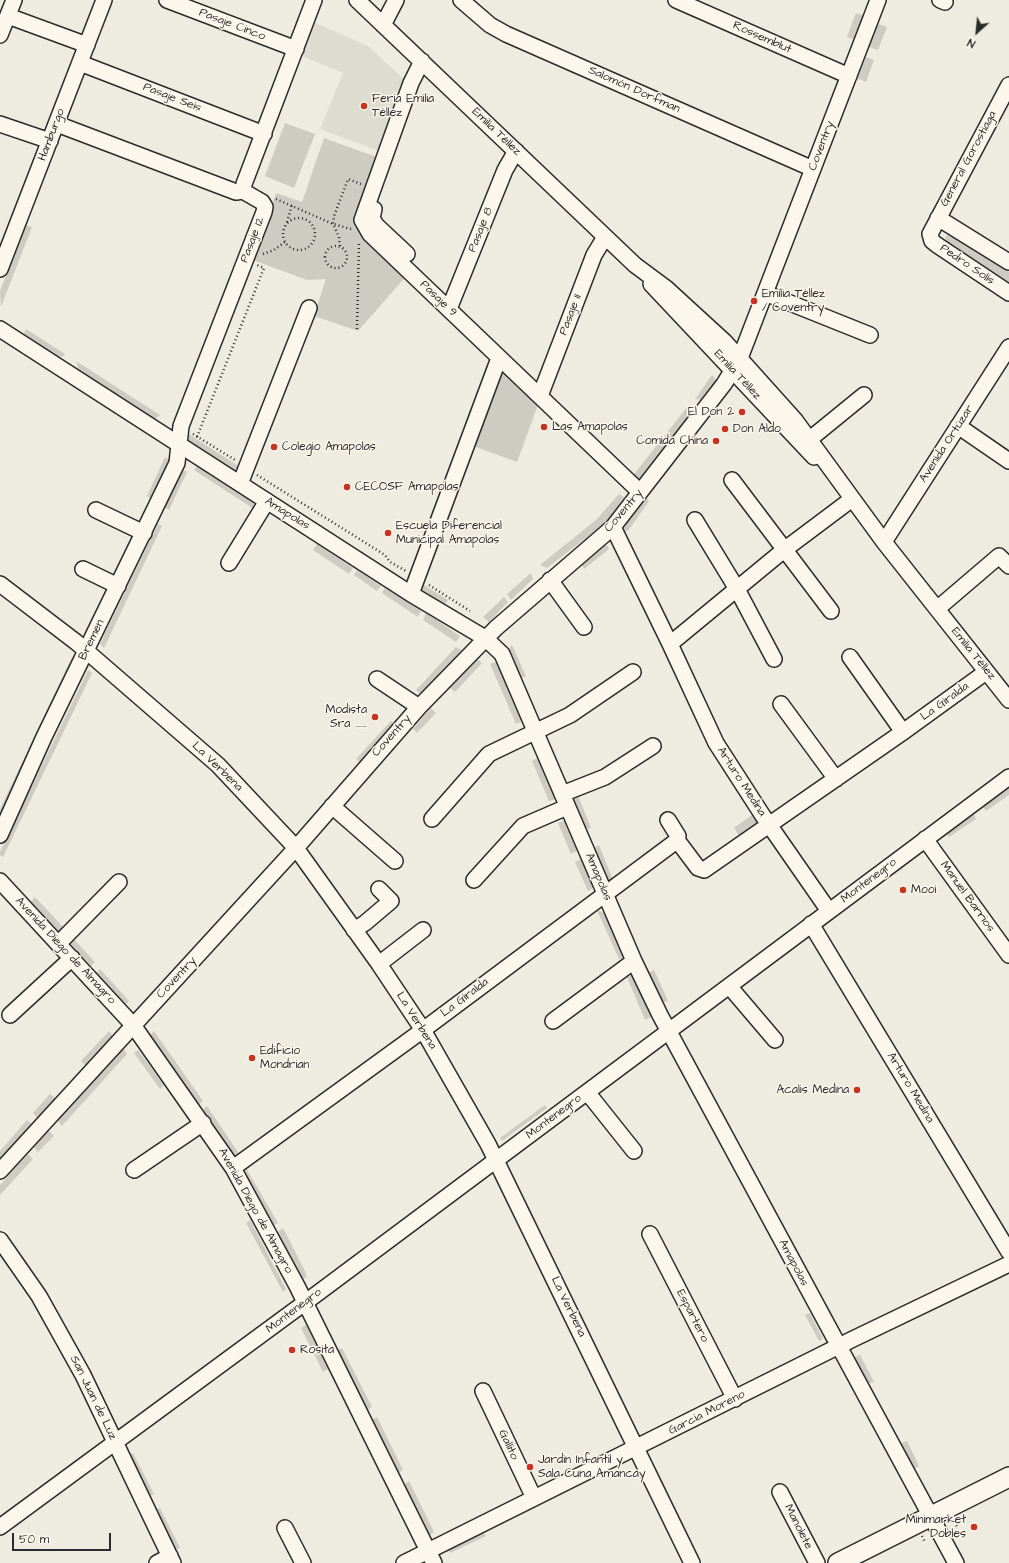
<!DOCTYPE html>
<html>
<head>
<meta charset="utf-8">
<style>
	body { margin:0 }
	#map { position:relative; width:1009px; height:1563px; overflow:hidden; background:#eeebe0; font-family:"Architects Daughter",sans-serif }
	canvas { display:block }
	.north { position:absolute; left:957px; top:12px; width:40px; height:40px; -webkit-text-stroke:3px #fbf7ec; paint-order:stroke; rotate:207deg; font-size:11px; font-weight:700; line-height:16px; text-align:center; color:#2b2b2b }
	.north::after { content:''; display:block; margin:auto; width:14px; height:18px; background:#2b2b2b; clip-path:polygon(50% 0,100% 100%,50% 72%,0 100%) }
	.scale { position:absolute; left:12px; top:1533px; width:99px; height:18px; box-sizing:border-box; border:2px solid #2b2b2b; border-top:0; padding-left:5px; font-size:12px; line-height:14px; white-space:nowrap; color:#2b2b2b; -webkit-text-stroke:3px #fbf7ec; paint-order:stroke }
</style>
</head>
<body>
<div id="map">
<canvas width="1009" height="1563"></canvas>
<div class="north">N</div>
<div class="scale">50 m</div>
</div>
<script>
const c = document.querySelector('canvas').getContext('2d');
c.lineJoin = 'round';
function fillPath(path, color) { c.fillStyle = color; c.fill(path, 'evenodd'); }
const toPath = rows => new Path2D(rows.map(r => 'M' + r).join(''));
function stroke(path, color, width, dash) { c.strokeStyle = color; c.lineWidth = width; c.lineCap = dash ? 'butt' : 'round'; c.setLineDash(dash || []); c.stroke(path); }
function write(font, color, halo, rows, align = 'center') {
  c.font = font + ' "Architects Daughter",sans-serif'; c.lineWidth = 3; c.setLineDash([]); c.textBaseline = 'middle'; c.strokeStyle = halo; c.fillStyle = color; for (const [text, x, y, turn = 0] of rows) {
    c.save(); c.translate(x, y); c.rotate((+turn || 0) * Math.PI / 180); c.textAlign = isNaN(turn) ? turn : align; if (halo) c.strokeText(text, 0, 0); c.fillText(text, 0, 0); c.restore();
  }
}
const built = toPath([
	[313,22,368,46,408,83,382,152,320,129,343,73,299,55]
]);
const green = toPath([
	[856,13,865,16,856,40,847,37],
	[878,24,887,27,878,50,869,47],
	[866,57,874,60,866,82,857,78],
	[285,123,315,134,294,188,265,176],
	[324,138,382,159,358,228,409,273,358,331,314,316,326,279,307,280,253,260,276,193,302,202],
	[26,225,32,227,1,307,0,291],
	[948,235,950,235,1009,272,1009,284,946,242,945,237],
	[26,329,65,354,64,356,57,357,23,335],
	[76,361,160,415,156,418,152,418,79,371],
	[502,366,539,402,517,462,473,446],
	[712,375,717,381,703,400,695,399],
	[688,406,692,414,638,483,631,478],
	[187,433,240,467,237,472,186,439],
	[165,457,170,461,153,500,147,496],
	[197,466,253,502,254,509,194,470],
	[182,470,187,472,169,510,164,507],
	[619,494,625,498,604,524,547,568,540,565,596,520],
	[646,497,649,501,628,531,624,531,625,526],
	[158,524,162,526,104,648,100,644],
	[317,544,353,568,349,574,313,550],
	[607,545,609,549,584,569,580,562,601,547],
	[357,570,381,586,377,591,354,575],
	[531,573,533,579,511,600,507,594],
	[419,582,448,600,444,607,416,588],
	[385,588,421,611,418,617,382,593],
	[504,597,508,602,489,622,483,617],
	[426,613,460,636,456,642,423,620],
	[512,645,526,676,520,678,508,650],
	[456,647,463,651,423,696,416,690],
	[72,657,76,660,0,821,0,809],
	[477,659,482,663,455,692,450,688],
	[497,662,523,721,516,724,490,664],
	[88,670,92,673,3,857,0,855,0,852],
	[431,708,436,713,417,733,413,729],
	[391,721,396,725,360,763,356,759],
	[538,758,556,799,549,801,532,761],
	[1009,788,1009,795,986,811,982,806],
	[577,793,591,828,585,830,571,796],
	[756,812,762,821,741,839,734,828],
	[973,813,976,819,949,837,945,832],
	[564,821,577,851,571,854,558,823],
	[599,845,613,880,607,882,593,848],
	[581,859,593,888,588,891,575,862],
	[35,897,67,931,62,935,31,902],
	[597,910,606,914,626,957,619,959],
	[73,938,95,962,91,966,69,942],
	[100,969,129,1001,125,1006,96,973],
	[654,970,668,1001,662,1003,648,973],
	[633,975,651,1017,645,1020,627,977],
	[109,1031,113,1036,86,1066,81,1061],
	[154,1031,203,1101,198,1105,150,1036],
	[123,1048,127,1054,62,1126,57,1120],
	[138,1050,164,1085,160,1089,134,1053],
	[50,1094,56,1099,38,1119,33,1113],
	[545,1105,547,1108,502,1141,500,1138],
	[207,1106,240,1155,233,1154,203,1110],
	[27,1120,33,1125,0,1162,0,1151],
	[49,1131,54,1136,38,1152,33,1146],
	[28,1154,33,1159,0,1195,0,1185],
	[246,1168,278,1223,274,1225,244,1176],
	[250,1220,286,1289,283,1292,246,1223],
	[283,1228,305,1271,307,1277,302,1279,278,1232],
	[810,1313,823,1339,819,1341,805,1315],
	[306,1325,328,1369,323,1372,301,1328],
	[342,1348,372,1407,367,1411,338,1350],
	[860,1355,874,1382,867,1384,853,1358],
	[377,1417,403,1470,398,1473,372,1420],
	[907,1441,919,1466,912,1470,899,1444],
	[133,1453,154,1494,150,1496,130,1455],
	[409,1481,434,1532,430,1535,404,1485],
	[160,1508,180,1548,176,1550,157,1509],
	[483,1532,486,1536,450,1553,448,1549]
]);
const path = toPath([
	[276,199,333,224,351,229],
	'283 234a16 16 0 1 1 32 0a16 16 0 1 1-32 0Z',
	[287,222,292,205],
	'325 257a11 11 0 1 1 22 0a11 11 0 1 1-22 0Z',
	[340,246,339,237,333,224,334,216,348,179,361,184],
	[263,254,274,250,285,242],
	[357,329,359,241],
	[193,434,235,460],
	[197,437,264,268,257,265],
	[257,475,385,555,390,562,406,571],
	[429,585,470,611],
	[954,1522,958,1528],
	[922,1536,925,1542]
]);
const minor = toPath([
	[167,0,296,49],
	[357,0,635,265,666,288,725,342,795,420,884,542,1009,700],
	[461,0,490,25,506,34,813,169],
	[676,0,849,76],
	[940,0,945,2],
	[8,16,87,45],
	[383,25,396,0],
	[0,35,14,0],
	[422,61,411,83,362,220,370,234,640,492],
	[80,63,264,134],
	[1009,85,930,234,932,241,937,245,1009,293],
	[0,124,50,141],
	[57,124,236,192,243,191],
	[243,191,244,184,314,0],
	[374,209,372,218,376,225,407,254],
	[938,218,1009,262],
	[0,269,104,0],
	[651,284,814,457],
	[765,293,870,335],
	[449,309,505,170,516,151],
	[0,329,411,594,485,638,502,654,634,961,660,1015,956,1563],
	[540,396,594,255,605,237],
	[958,426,1009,461],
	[810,439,864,395],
	[732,480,831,611],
	[240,484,309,308],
	[96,510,144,533],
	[695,520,737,589,774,659],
	[613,527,670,644,716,743,763,816,829,911],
	[884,542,1009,347],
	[229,563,267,501],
	[83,569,118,586],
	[550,580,584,627],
	[0,584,76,642,218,765,296,848,379,964,423,1030,488,1144,692,1563],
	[411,594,499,358],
	[937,609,999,556,1009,566],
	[670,644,784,550,852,499],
	[850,657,903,732],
	[377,679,419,707],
	[781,704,836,779],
	[562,794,605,777,653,746],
	[332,806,395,861],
	[432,819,489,754,570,715,633,672],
	[668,820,678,836,677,843],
	[0,835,44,737,177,463,181,426,264,212,265,207,262,202,243,191],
	[925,839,1009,955],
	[474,880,523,826,567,807],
	[0,881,133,1025,233,1168,297,1286,434,1563],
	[811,924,1009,1252],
	[354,930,365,923,391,901,379,889],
	[59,943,119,882],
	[379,964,423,930],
	[729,986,775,1040],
	[10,1015,72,958],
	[553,1021,634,961],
	[587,1092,634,1151],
	[233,1168,423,1030,675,842,680,844,698,868,704,870,903,732,986,672],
	[134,1170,203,1123],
	[0,1171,296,848,419,707,496,628,613,527,724,384,740,358,878,0],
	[650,1234,735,1399],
	[0,1240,39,1296,83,1375,173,1563],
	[483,1391,534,1498],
	[780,1492,817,1563],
	[0,1527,318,1293,1009,777],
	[285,1528,303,1563],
	[157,1563,170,1556],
	[404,1563,853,1339,1009,1264]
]);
const major = toPath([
	[838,1563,1009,1477]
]);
const markers = [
	[364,106,4,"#c8321e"],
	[754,301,4,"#c8321e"],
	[742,412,4,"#c8321e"],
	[544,427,4,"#c8321e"],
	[725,429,4,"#c8321e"],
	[716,441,4,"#c8321e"],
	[274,447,4,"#c8321e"],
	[347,487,4,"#c8321e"],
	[388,533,4,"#c8321e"],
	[375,717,4,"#c8321e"],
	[903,890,4,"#c8321e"],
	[252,1058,4,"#c8321e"],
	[857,1090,4,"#c8321e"],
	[292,1350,4,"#c8321e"],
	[530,1467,4,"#c8321e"],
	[974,1527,4,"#c8321e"]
];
const streetNames = [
	["Pasaje Cinco",232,25,21],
	["Rossemblut",762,38,24],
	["Salomón Dorfman",634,90,24],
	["Pasaje Seis",172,98,21],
	["Emilia Téllez",496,132,44],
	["Hamburgo",52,135,-69],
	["Coventry",822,146,-69],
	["General Gorostiaga",969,159,-62],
	["Pasaje 8",481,230,-68],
	["Pasaje 12",253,240,-69],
	["Pedro Solís",967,265,34],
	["Pasaje 9",438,299,44],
	["Pasaje 11",571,315,-69],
	["Emilia Téllez",737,375,47],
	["Avenida Ortúzar",947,444,-57],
	["Coventry",624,511,-50],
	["Amapolas",287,514,32],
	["Bremen",92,640,-64],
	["Emilia Téllez",973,654,51],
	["La Giralda",945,702,-36],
	["Coventry",392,736,-48],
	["La Verbena",217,767,44],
	["Arturo Medina",741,782,57],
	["Amapolas",598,877,67],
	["Montenegro",869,881,-37],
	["Manuel Barrios",967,897,54],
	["Avenida Diego de Almagro",65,951,47],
	["Coventry",177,978,-47],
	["La Giralda",465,998,-37],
	["La Verbena",416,1021,58],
	["Arturo Medina",910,1088,59],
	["Montenegro",554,1117,-37],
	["Avenida Diego de Almagro",255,1211,61],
	["Amapolas",793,1263,62],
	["La Verbena",568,1307,64],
	["Montenegro",294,1311,-37],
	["Espartero",692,1316,63],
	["San Juan de Luz",93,1398,64],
	["García Moreno",707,1413,-27],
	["Gallito",508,1445,65],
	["Manolete",798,1527,63]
];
const poiNames = [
	["Feria Emilia",372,99],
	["Téllez",372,113],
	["Emilia Téllez",762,294],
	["/ Coventry",762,308],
	["El Don 2",734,412,"right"],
	["Las Amapolas",552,427],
	["Don Aldo",733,429],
	["Comida China",708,441,"right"],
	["Colegio Amapolas",282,447],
	["CECOSF Amapolas",355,487],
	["Escuela Diferencial",396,526],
	["Municipal Amapolas",396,540],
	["Modista",367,710,"right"],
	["Sra .......",367,724,"right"],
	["Mooi",911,890],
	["Edificio",260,1051],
	["Mondrian",260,1065],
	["Acalis Medina",849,1090,"right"],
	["Rosita",300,1350],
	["Jardin Infantil y",538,1460],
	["Sala Cuna Amancay",538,1474],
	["Minimarket",966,1520,"right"],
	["Dobles",966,1534,"right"]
];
fillPath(built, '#dedbd1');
fillPath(green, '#cecbc2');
stroke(minor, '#2b2b2b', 18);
stroke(major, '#2b2b2b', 22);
stroke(path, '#2b2b2b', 2.5, [1, 3]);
stroke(minor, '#fbf7ec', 15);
stroke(major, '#fbf7ec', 19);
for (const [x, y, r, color] of markers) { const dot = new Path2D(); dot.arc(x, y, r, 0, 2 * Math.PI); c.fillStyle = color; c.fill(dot); stroke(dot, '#fbf7ec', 1.5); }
write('12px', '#2b2b2b', '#fbf7ec', streetNames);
write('12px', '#2b2b2b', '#fbf7ec', poiNames, 'left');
</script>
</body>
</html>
